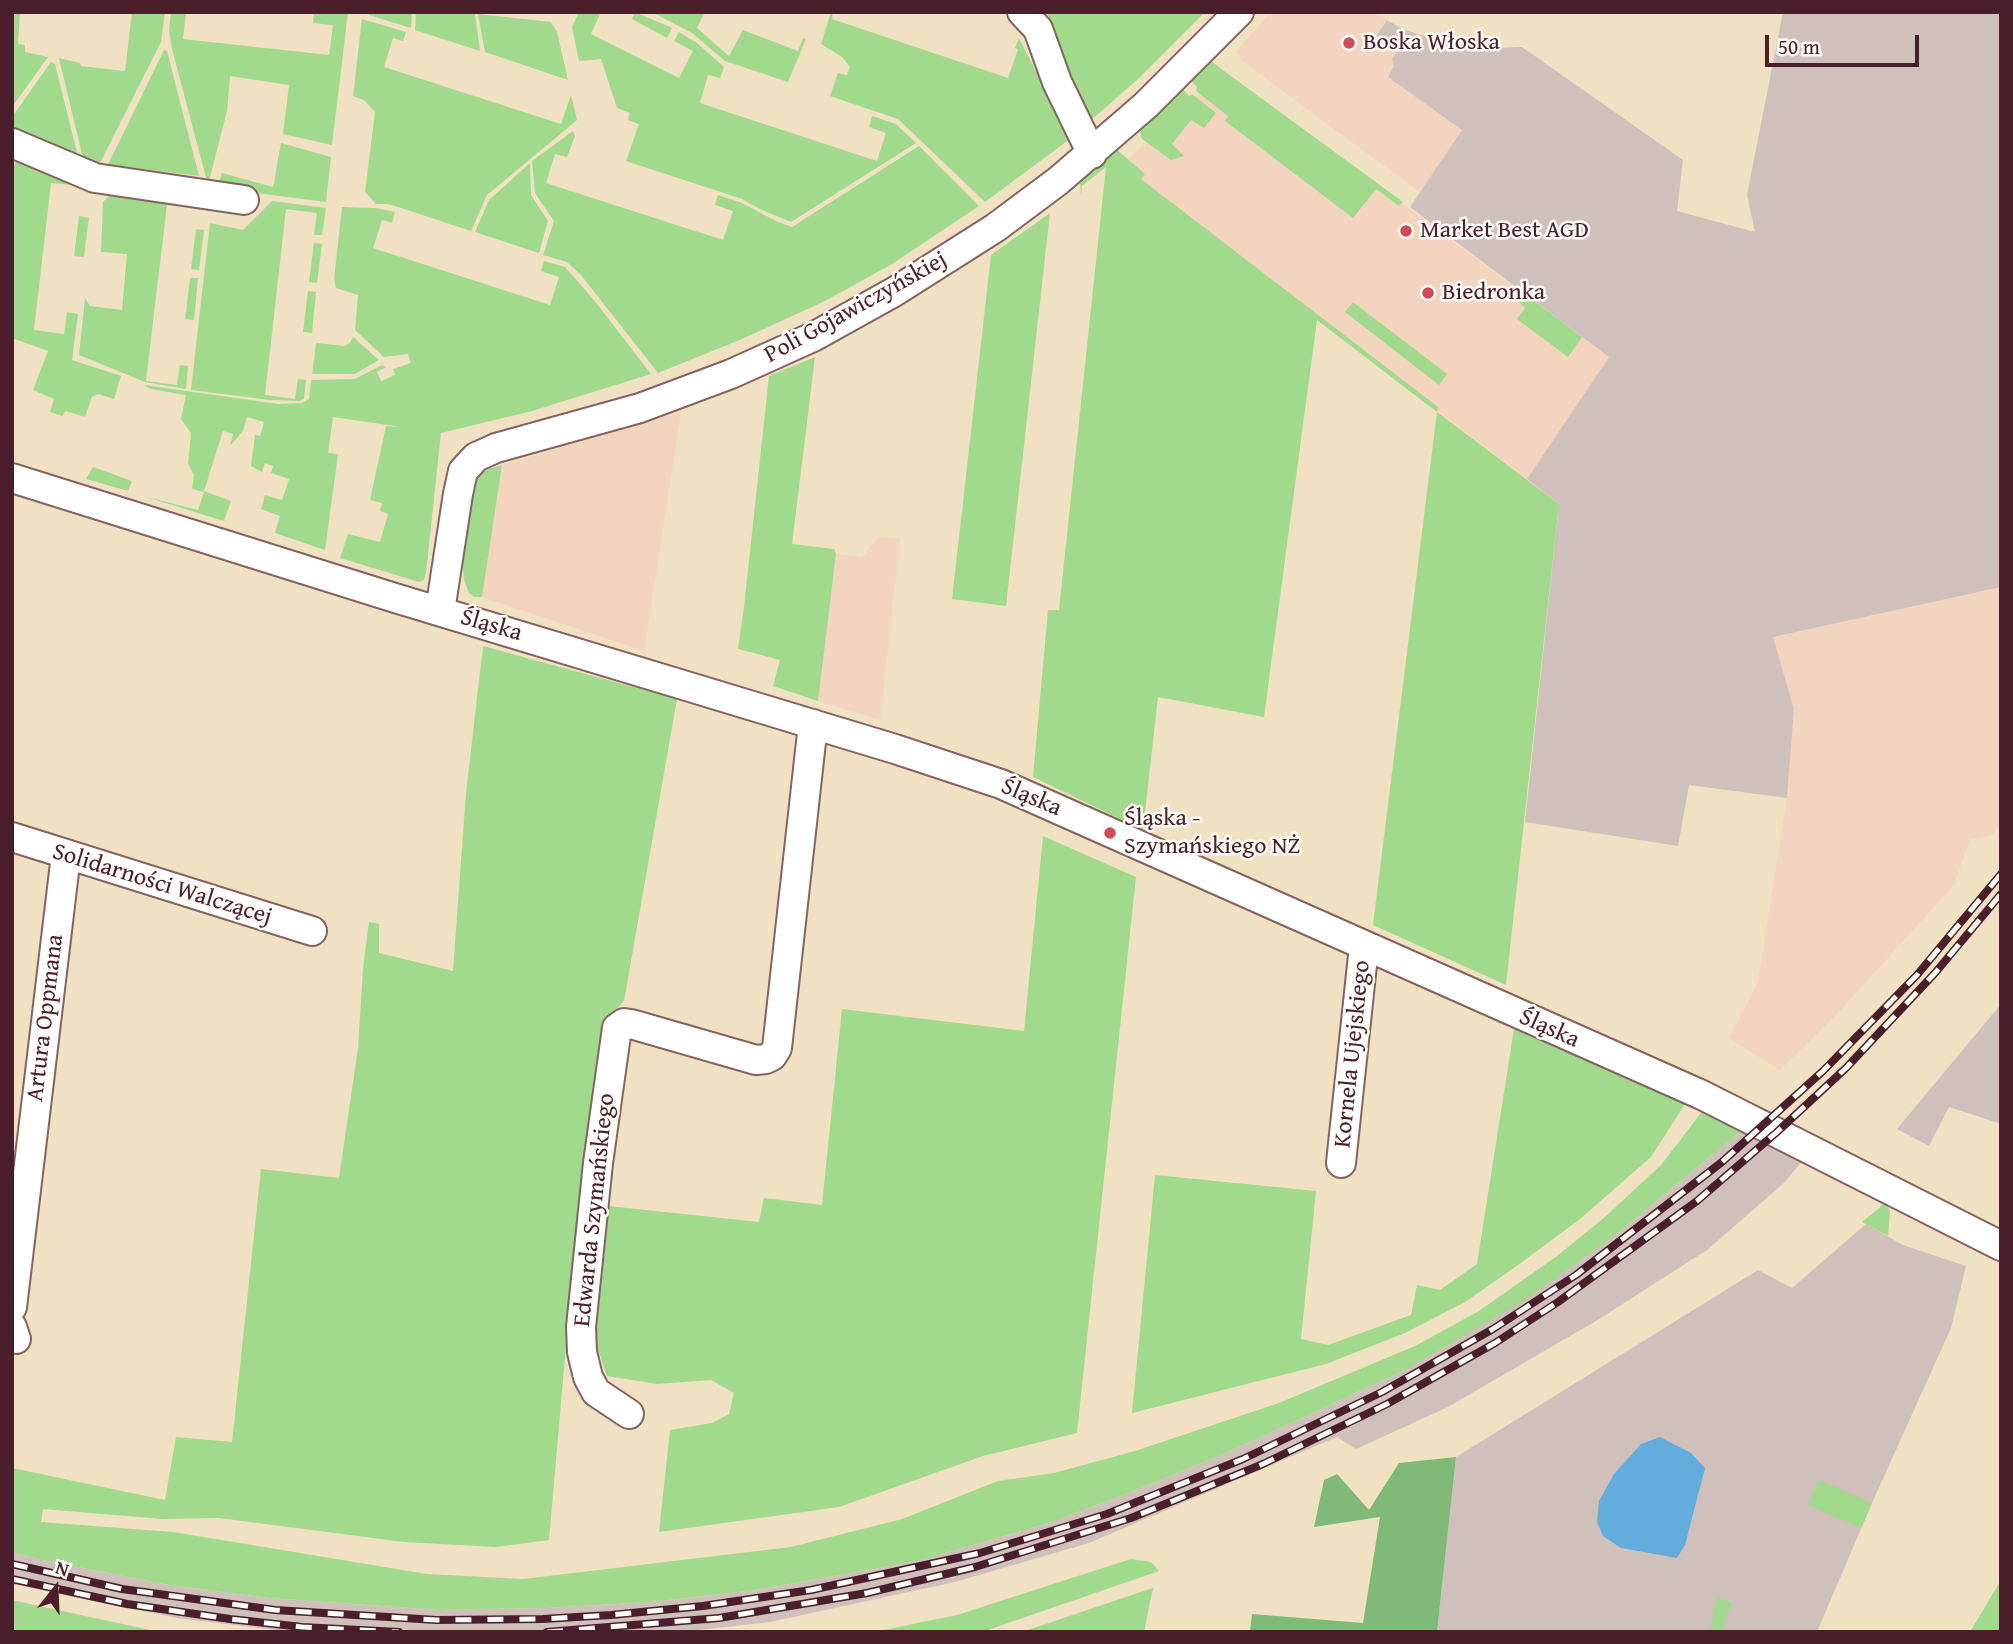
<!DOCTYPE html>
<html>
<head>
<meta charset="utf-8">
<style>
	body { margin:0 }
	#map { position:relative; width:2013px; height:1644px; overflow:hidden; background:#f0e1c3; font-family:"Gentium Book Plus",serif }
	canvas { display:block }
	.frame { position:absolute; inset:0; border:14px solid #4a1f2b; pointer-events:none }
	.north { position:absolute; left:21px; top:1553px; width:70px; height:70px; -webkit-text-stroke:5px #fdfcf7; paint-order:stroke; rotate:18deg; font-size:19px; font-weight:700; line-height:28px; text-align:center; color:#4a1f2b }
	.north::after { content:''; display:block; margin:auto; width:24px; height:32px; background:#4a1f2b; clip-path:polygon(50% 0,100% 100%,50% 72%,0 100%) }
	.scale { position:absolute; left:1765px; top:35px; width:154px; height:32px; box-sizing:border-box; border:4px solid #4a1f2b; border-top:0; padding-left:9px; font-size:21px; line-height:24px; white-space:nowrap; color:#4a1f2b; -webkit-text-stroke:5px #fdfcf7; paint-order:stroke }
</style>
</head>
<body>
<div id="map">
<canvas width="2013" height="1644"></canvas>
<div class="frame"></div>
<div class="north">N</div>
<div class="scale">50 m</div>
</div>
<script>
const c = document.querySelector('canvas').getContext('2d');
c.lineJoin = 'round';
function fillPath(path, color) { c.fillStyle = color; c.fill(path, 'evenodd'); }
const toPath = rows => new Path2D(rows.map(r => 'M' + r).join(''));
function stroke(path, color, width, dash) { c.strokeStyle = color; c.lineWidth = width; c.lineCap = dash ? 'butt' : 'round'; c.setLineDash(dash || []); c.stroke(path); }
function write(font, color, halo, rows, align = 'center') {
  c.font = font + ' "Gentium Book Plus",serif'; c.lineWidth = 5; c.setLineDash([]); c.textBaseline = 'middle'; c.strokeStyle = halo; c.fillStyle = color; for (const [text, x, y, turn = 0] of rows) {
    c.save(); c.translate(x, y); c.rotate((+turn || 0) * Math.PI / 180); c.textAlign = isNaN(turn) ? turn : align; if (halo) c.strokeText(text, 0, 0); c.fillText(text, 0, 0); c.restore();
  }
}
const built = toPath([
	[1271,12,1376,12,1387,20,1377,35,1398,51,1392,59,1394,66,1388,77,1462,130,1421,193,1242,61,1236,51],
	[1224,71,1609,357,1527,479,1138,182,1145,174,1128,159],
	[681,412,644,651,482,597,502,465],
	[879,537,900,539,880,720,818,701,836,554,862,557],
	[2001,587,2001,823,1993,835,1970,839,1954,885,1837,1014,1780,1070,1729,1038,1758,982,1787,798,1794,709,1773,637]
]);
const industrial = toPath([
	[1783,12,2001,12,2001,587,1773,637,1794,709,1787,798,1689,785,1678,846,1525,822,1559,504,1527,479,1609,357,1410,207,1462,130,1388,77,1394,66,1392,59,1398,51,1377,35,1387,20,1402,29,1465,49,1522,47,1683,160,1677,211,1755,232,1747,195],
	[2001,1004,2001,1124,1949,1107,1929,1146,1897,1129],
	[1742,1130,1802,1161,1785,1182,1707,1250,1596,1321,1448,1407,1356,1449,1337,1437,1089,1543,955,1582,770,1622,681,1632,302,1632,275,1630,177,1618,12,1584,12,1552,42,1560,169,1585,269,1598,439,1610,547,1608,651,1602,756,1590,918,1561,1049,1523,1134,1491,1233,1450,1405,1370,1618,1233],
	[1866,1224,1903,1245,1966,1266,1951,1328,1872,1503,1817,1632,1437,1632,1456,1457,1758,1270,1792,1288]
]);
const green = toPath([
	[12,12,20,12,18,44,25,45,25,52,48,57,12,107],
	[132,12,165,12,161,42,94,175,86,171,59,58,80,63,81,66,125,71],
	[171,12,186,12,183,39,329,55,333,25,313,23,314,12,348,12,332,145,283,134,289,85,230,76,227,111,208,185,172,49,169,31],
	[369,12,412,12,411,28,369,15],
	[416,12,475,14,480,51,415,30],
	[579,12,601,12,591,34,679,78,693,51,674,41,679,32,697,43,724,67,720,78,708,75,700,103,877,161,886,133,869,127,872,116,896,124,916,143,791,222,760,209,742,199,626,161,639,124,628,120,630,113,617,108,601,59,579,61,572,27],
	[635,12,672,28,667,38,632,19],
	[652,12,705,12,697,28,729,56,743,30,798,51,803,38,806,39,788,82,725,61,692,33],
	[831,12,833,12,832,19,1008,78,1018,49,1015,48,1019,38,1070,139,985,202,898,119,830,96,838,73,847,75,850,67,842,57,821,44],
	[1047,12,1205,12,1137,80,1082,128,1063,90,1054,30],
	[478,14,551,22,557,32,568,80,485,52],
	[362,19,406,32,403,41,393,38,384,67,561,124,571,95,577,120,487,195,471,231,389,204,376,204,365,192,375,112,364,100,353,96],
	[164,50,167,51,199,176,128,167,126,177,103,175],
	[1210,60,1224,71,1403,202,1399,206,1376,189,1353,218,1225,121,1228,116,1196,91,1197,87,1190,80],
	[51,62,55,64,81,169,12,138,12,117],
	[1182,88,1189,96,1192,94,1216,113,1204,128,1191,120,1172,144,1184,156,1171,160,1142,139,1140,132,1143,124],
	[573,131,575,136,567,157,555,154,546,183,723,240,733,211,715,205,718,195,742,203,778,222,792,227,919,146,979,206,892,264,825,301,742,339,658,373,581,275,567,262,543,255,554,221,535,193,532,161],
	[281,143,331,157,326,202,217,188,222,173,273,187],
	[1115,148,1145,174,1141,179,1438,407,1437,412,1559,504,1506,985,1373,925,1437,412,1317,320,1264,717,1158,697,1143,830,1033,777,1048,610,1059,610,1106,167,1082,186,1081,197,1080,182,1081,177],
	[17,157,82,186,51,183,34,330,64,334,67,312,78,314,72,360,121,376,114,399,98,394,92,397,85,417,66,411,62,416,50,412,54,399,33,390,48,351,12,338,12,173],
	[530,163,531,195,548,221,539,253,475,232,489,200],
	[114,191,168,196,146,381,177,385,180,365,188,366,186,389,145,382,79,355,85,298,90,306,122,310,127,254,101,252,103,202],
	[272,201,326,208,322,235,314,235,317,213,286,209,265,395,295,399,298,379,306,380,304,399,299,401,270,400,191,390,210,223,243,230],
	[342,207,376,208,395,212,392,223,382,220,373,248,550,305,559,277,541,271,544,261,565,267,594,300,651,374,532,411,441,433,426,573,424,580,419,582,340,558,348,534,380,542,388,514,380,511,382,503,370,500,386,426,401,427,333,417,328,453,338,454,325,550,275,533,280,516,261,509,265,495,282,500,289,479,271,473,273,466,265,463,262,472,251,466,255,435,260,436,264,422,247,417,243,431,230,446,233,434,223,431,204,491,231,501,224,521,143,496,198,510,204,492,192,489,194,475,188,464,191,433,181,419,186,395,150,389,144,385,278,404,302,403,309,399,311,380,355,379,382,365,386,367,377,372,381,381,395,375,393,369,411,363,408,354,384,357,355,330,358,295,336,288,334,279],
	[1050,213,1006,606,952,599,991,255],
	[79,216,89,218,84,257,74,256],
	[196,229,204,230,199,270,191,269],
	[314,243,322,244,317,283,309,282],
	[190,278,198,278,194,320,185,319],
	[308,291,316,292,312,333,303,332],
	[1525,294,1582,337,1568,357,1517,319,1525,308,1519,302],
	[1353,302,1447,374,1439,385,1345,312],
	[353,337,379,360,355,374,312,374,316,343,345,346,350,343],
	[815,357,792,544,834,549,836,554,818,701,773,686,780,660,738,649,744,607,769,376],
	[502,465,482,597,474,597,469,593,464,580,463,567,473,485,480,475,488,469],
	[93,467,132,481,128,491,86,479],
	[483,646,677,699,624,1001,603,1024,565,1357,549,1540,496,1547,404,1542,219,1518,162,1519,43,1509,41,1522,173,1532,427,1574,523,1579,791,1547,902,1519,998,1481,1054,1473,1135,1451,1279,1403,1415,1346,1479,1311,1557,1256,1605,1217,1661,1165,1701,1113,1742,1130,1618,1233,1528,1298,1405,1370,1233,1450,1134,1491,1049,1523,918,1561,756,1590,651,1602,547,1608,439,1610,269,1598,169,1585,42,1560,12,1552,12,1468,165,1500,176,1437,232,1442,261,1169,339,1178,358,1048,363,969,369,922,379,924,379,953,453,971,466,793],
	[1043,836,1136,877,1077,1433,983,1456,839,1507,659,1532,670,1430,712,1423,729,1414,734,1393,711,1380,657,1384,607,1376,595,1340,599,1205,759,1222,764,1198,822,1205,842,1009,1024,1031],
	[1514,1029,1685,1104,1651,1157,1580,1219,1518,1265,1465,1302,1405,1333,1326,1364,1132,1413,1155,1175,1316,1191,1301,1339,1328,1345,1411,1315,1417,1285,1440,1290,1477,1264],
	[1885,1203,1890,1211,1888,1236,1862,1222],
	[1822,1481,1872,1503,1861,1528,1808,1505,1818,1482],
	[1131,1559,1151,1562,1159,1571,982,1632,874,1632,957,1615],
	[2001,1580,2001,1632,1970,1632],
	[1153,1588,1144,1632,1022,1632],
	[1717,1597,1732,1603,1721,1632,1710,1632],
	[12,1600,159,1632,12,1632]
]);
const forest = toPath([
	[1456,1457,1437,1632,1250,1632,1252,1614,1363,1623,1380,1517,1314,1527,1324,1480,1337,1474,1369,1510,1399,1463]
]);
const water = toPath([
	[1660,1437,1691,1453,1705,1468,1685,1545,1677,1558,1621,1548,1603,1536,1597,1522,1599,1501,1614,1474,1641,1444]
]);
const minor = toPath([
	[1022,12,1038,29,1057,82,1092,154],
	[12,143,95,178,244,200],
	[12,478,395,598,895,749,1001,784,1702,1095,2001,1246],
	[440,611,458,494,463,471,476,457,496,448,640,408,731,374,813,337,894,292,995,228,1058,181,1146,105,1239,12],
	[12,837,312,931],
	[1341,1163,1364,946],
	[12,1307,66,855],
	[12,1327,16,1339],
	[629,1414,596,1392,588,1377,582,1352,581,1327,598,1163,617,1028,624,1023,631,1024,756,1060,766,1059,772,1056,777,1048,813,724]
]);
const rail = toPath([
	[12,1564,122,1589,275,1610,436,1620,543,1619,611,1615,703,1606,811,1590,980,1553,1107,1514,1243,1459,1382,1392,1493,1329,1576,1275,1722,1162,1823,1071,1917,975,2001,874],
	[12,1579,127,1604,230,1619,302,1627,399,1632],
	[547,1632,719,1618,867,1593,975,1567,1131,1518,1263,1464,1387,1404,1495,1343,1558,1302,1697,1201,1777,1132,1846,1068,1935,973,2001,894]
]);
const markers = [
	[1349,43,7,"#d1495b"],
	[1406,231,7,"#d1495b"],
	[1428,293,7,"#d1495b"],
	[1110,833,7,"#d1495b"]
];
const poiNames = [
	["Boska Włoska",1363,43],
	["Market Best AGD",1420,231],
	["Biedronka",1442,293],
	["Śląska -",1124,819],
	["Szymańskiego NŻ",1124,847]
];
const streetNames = [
	["Poli Gojawiczyńskiej",856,308,-29],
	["Śląska",491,626,16],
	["Śląska",1031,798,23],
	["Solidarności Walczącej",162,885,17],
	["Artura Oppmana",46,1018,-83],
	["Śląska",1549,1029,24],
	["Kornela Ujejskiego",1353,1054,-84],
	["Edwarda Szymańskiego",595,1210,-84]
];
fillPath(built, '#f3d4bf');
fillPath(industrial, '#cfc0bb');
fillPath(green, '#a1da8c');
fillPath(forest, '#80ba78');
fillPath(water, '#62addb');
stroke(minor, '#846360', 32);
stroke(minor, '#fff', 28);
stroke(rail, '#4a1f2b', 8);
stroke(rail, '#fdfcf7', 5, [16]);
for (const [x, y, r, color] of markers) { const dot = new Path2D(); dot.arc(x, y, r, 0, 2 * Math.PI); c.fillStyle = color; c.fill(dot); stroke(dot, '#fdfcf7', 2.5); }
write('24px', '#4a1f2b', '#fdfcf7', poiNames, 'left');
write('24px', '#4a1f2b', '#fdfcf7', streetNames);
</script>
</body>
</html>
